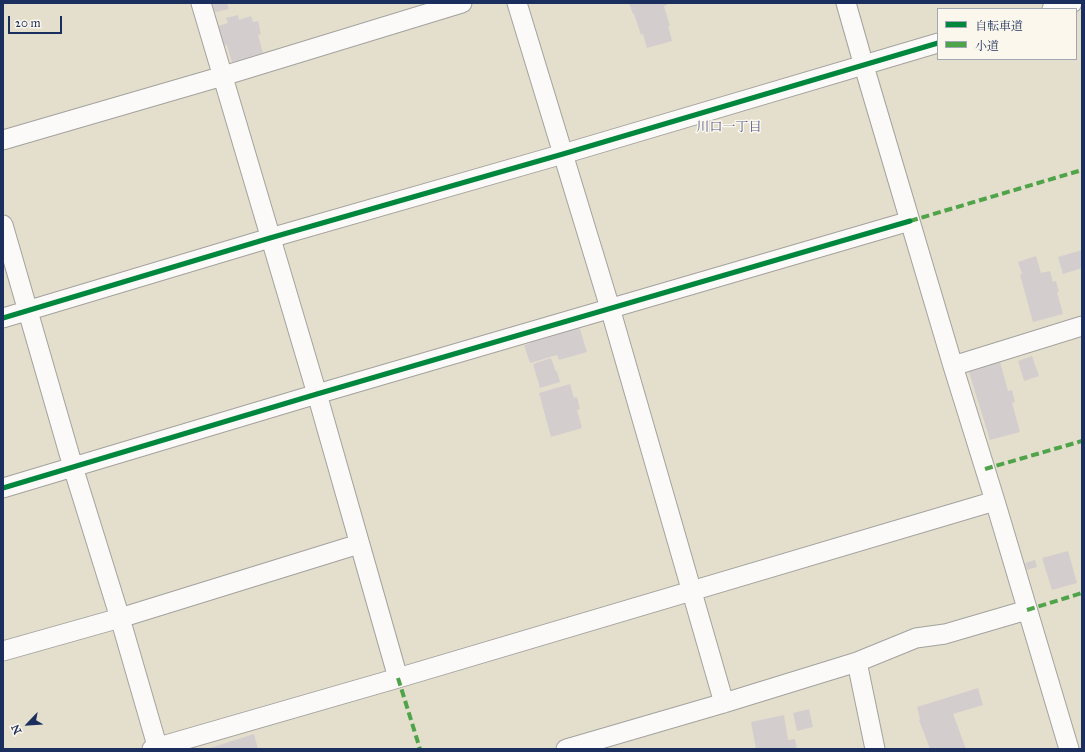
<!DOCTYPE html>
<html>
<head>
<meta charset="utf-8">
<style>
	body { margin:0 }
	#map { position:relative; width:1085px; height:752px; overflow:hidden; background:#e4decd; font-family:"IM FELL Great Primer","Noto Serif JP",serif }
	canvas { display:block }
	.frame { position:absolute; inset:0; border:4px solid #1b2f5e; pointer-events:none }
	.legend { position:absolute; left:937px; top:8px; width:140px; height:52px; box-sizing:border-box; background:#fbf7ec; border:1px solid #a1a7b3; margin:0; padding:5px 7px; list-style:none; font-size:12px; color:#1b2f5e }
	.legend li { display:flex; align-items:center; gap:8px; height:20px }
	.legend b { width:20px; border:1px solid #a1a7b3 }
	.north { position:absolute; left:8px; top:704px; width:40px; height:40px; -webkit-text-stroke:3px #fbf7ec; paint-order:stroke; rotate:245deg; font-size:11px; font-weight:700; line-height:16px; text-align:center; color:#1b2f5e }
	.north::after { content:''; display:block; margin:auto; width:14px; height:18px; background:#1b2f5e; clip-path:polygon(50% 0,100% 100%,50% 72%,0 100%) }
	.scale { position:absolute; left:8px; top:16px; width:54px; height:18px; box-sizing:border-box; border:2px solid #1b2f5e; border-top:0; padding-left:5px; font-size:12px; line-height:14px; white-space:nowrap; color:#1b2f5e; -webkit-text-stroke:3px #fbf7ec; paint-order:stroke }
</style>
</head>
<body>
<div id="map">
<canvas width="1085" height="752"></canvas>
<div class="frame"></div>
<ul class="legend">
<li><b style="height:5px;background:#00873e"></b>自転車道</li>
<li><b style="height:5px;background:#4fa44a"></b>小道</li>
</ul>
<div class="north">N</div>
<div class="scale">20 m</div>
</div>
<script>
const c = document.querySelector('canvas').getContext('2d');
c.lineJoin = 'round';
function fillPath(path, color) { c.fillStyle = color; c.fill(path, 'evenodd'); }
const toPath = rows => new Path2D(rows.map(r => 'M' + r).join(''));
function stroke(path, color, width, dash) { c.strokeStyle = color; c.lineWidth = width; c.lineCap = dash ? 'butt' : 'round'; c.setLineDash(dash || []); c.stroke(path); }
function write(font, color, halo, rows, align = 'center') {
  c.font = font + ' "IM FELL Great Primer","Noto Serif JP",serif'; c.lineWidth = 3; c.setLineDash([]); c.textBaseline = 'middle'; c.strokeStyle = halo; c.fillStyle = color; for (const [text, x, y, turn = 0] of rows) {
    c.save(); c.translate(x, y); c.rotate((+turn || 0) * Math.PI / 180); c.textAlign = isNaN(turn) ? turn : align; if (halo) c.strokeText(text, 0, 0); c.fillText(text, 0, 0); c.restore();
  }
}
const building = toPath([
	[212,3,227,3,229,9,215,12],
	[629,3,667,3,667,5,664,6,670,26,668,26,672,41,647,48,643,34,641,35,634,14,633,14],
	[238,15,239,20,251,16,253,22,258,21,261,34,258,35,263,53,232,62,227,45,223,46,218,26,228,23,226,18],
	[1082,250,1082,268,1063,274,1058,257],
	[1036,256,1041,273,1050,271,1053,282,1056,281,1059,292,1057,292,1063,314,1033,322,1020,275,1022,274,1018,262],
	[579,326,587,352,559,360,557,355,530,363,524,345,530,344,529,343,552,336,551,334],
	[1032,356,1039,376,1024,381,1018,361],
	[551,358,556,372,557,371,560,382,540,388,533,364],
	[1000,362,1008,391,1012,390,1015,402,1012,403,1020,432,990,440,969,372],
	[570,384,574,398,577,397,580,409,577,410,582,428,551,437,539,393],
	[1068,551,1077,583,1052,590,1042,558],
	[1035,560,1037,567,1027,570,1025,563],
	[978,688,983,705,953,714,966,749,930,749,919,720,920,719,917,707],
	[809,709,813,727,797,731,793,713],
	[784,715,788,740,795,739,797,749,756,749,751,722],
	[254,734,258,749,207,749]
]);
const minor = toPath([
	[201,3,317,394,398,678],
	[517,3,610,308,724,703],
	[846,3,864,66,953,366,995,501,1069,749],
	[1052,9,1072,3],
	[3,140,223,76,462,3],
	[3,225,73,467,120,618,158,749],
	[3,318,270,238,563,154,938,43],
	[953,366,1082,326],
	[3,488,317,394,910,221],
	[3,651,120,618,359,544],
	[857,662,875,749],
	[152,749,398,678,995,501],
	[566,749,724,703,857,662,916,638,945,634,1027,610]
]);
const quiet = toPath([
	[910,221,1082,170],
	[985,469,1082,441],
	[1027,610,1082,593],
	[398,678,420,749]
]);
const cycleway = toPath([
	[3,318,270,238,563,154,938,43],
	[3,488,317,394,910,221]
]);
const neighbourhoodNames = [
	["川口一丁目",729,128]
];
fillPath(building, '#d4cdce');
stroke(minor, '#a3a29e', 21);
stroke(minor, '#fbfaf8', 19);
stroke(quiet, '#4fa44a', 4, [8, 4]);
stroke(cycleway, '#00873e', 5);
write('13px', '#565c8b', '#fbf7ec', neighbourhoodNames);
</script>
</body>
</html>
